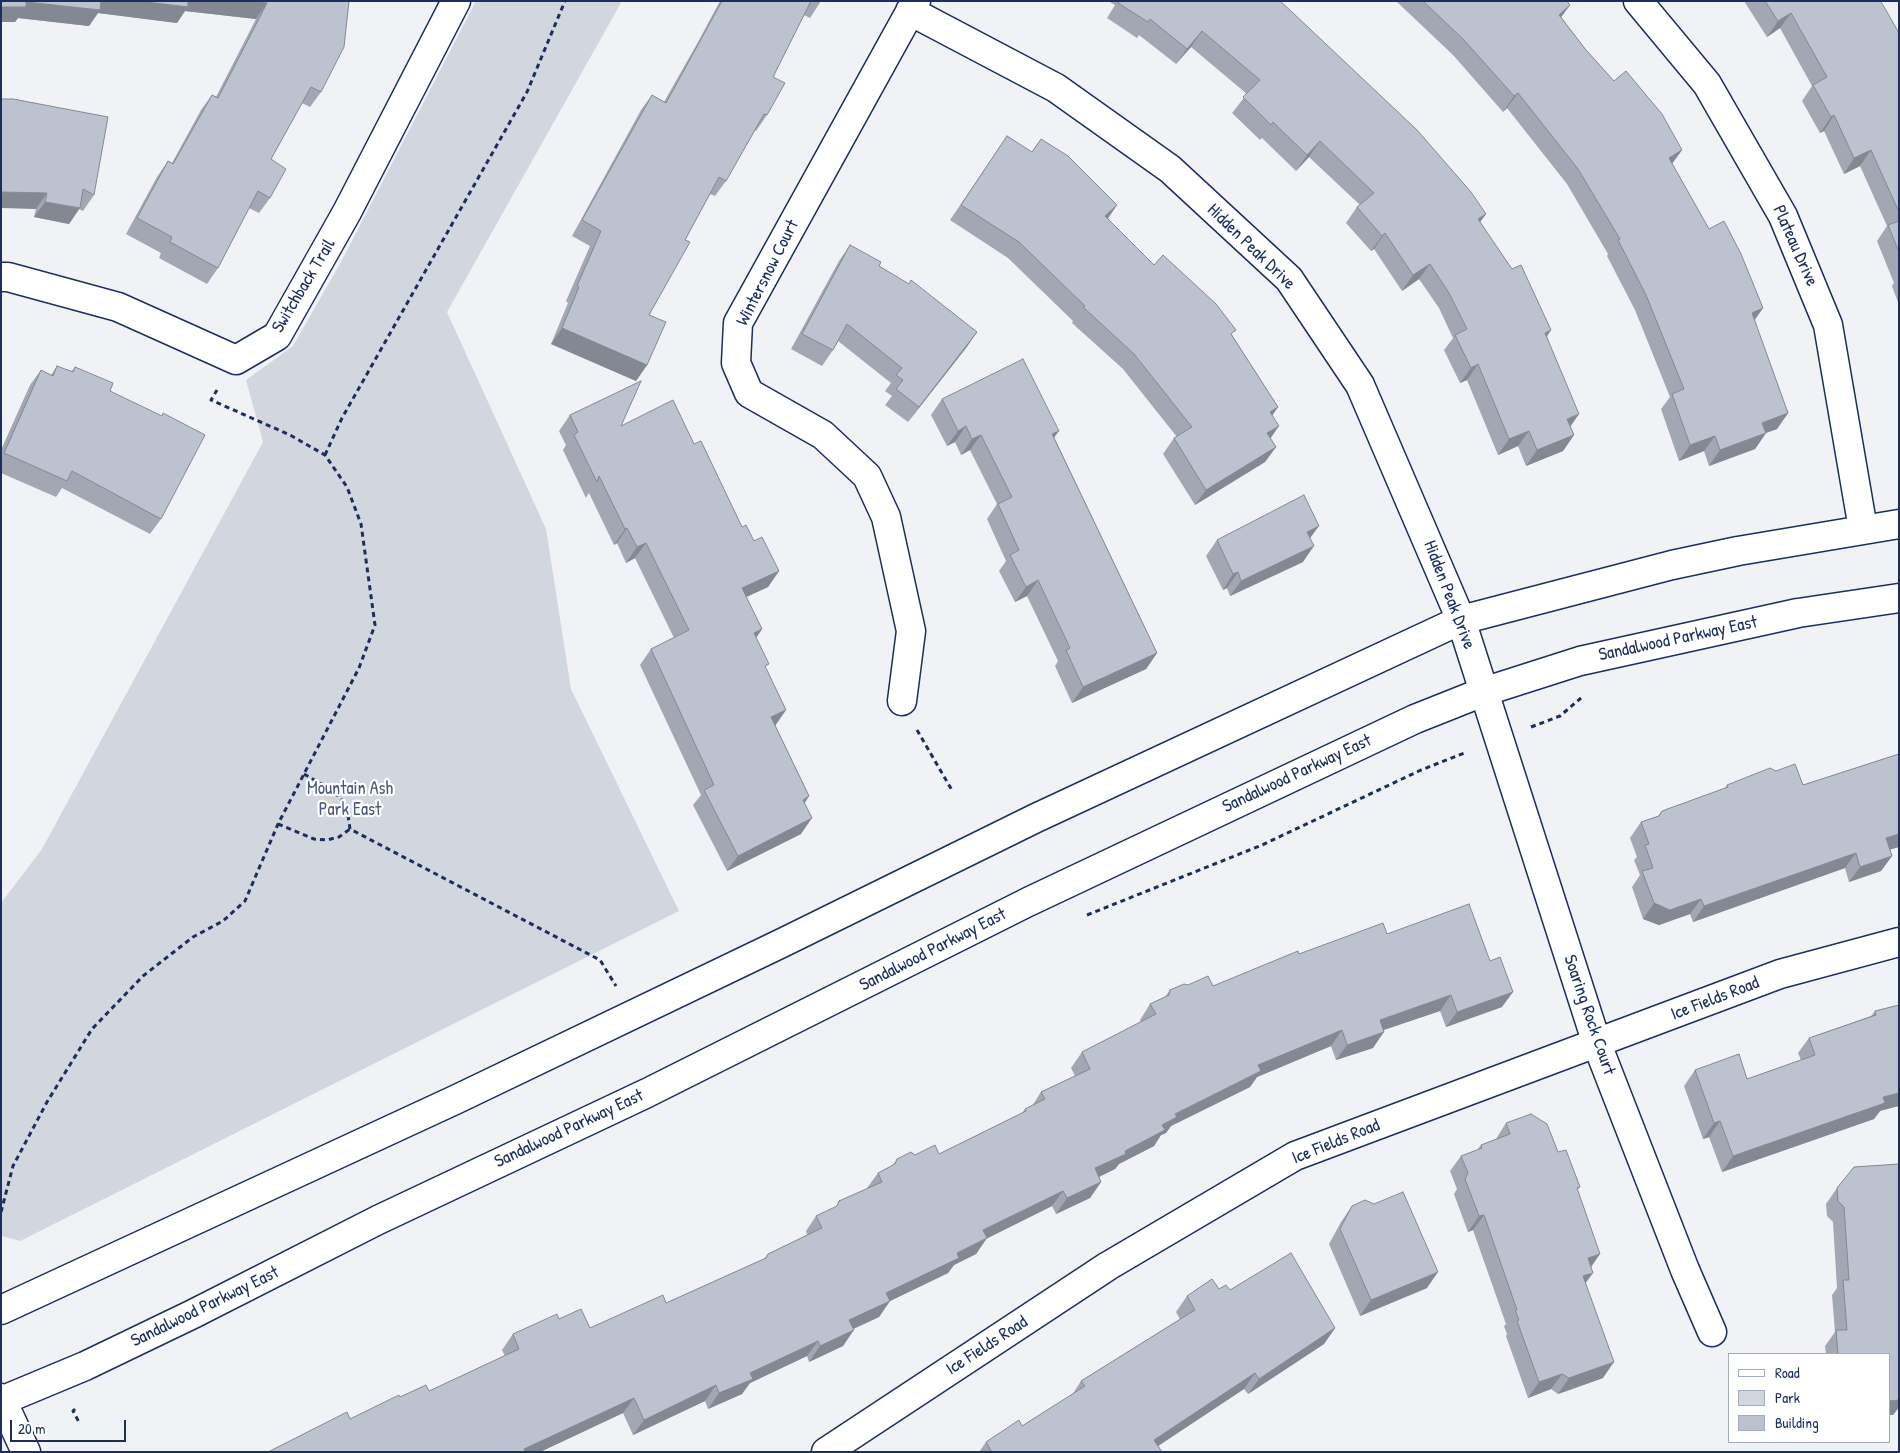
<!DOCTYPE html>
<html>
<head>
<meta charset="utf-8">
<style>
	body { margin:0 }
	#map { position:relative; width:1900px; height:1453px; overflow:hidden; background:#f1f2f5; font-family:"Patrick Hand",sans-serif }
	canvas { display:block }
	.frame { position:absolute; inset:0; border:2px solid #1b2f5e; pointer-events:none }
	.legend { position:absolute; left:1728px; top:1353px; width:162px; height:90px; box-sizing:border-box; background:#fff; border:1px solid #a4acbf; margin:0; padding:6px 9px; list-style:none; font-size:15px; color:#1b2f5e }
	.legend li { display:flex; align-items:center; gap:10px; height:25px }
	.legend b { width:25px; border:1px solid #a4acbf }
	.scale { position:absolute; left:10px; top:1420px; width:116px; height:22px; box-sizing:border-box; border:2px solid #1b2f5e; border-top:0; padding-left:6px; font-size:15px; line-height:18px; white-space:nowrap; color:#1b2f5e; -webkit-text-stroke:4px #fff; paint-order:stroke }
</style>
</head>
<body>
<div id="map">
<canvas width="1900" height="1453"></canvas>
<div class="frame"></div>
<ul class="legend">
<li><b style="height:6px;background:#fff"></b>Road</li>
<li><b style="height:14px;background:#d2d6df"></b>Park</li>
<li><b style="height:14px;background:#bcc2d0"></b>Building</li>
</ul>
<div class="scale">20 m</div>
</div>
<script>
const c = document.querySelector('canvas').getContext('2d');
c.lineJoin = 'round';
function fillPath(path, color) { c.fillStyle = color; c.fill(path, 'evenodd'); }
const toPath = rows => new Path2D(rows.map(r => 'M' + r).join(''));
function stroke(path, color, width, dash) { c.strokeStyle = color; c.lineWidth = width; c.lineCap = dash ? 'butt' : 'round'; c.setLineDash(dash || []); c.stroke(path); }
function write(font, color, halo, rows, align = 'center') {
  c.font = font + ' "Patrick Hand",sans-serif'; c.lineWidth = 4.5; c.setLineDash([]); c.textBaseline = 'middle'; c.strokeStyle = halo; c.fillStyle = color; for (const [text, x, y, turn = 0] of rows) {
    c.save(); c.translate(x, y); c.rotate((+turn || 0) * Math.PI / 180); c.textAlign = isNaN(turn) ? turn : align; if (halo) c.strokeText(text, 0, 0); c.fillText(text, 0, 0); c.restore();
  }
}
const green = toPath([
	[476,1,622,1,447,312,546,529,571,689,679,911,20,1241,1,1236,1,903,42,849,263,442,246,380,293,346,341,262]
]);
const path = toPath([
	[325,455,342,418,527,92,565,1],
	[1531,727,1560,716,1581,698],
	[917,730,953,792],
	[304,774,332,790,343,801,348,815,350,829,600,960,616,986],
	[278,824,314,839,327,840,339,837,350,829],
	[1087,915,1262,845,1421,770,1467,752],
	[1,1212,13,1166,47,1102,92,1029,143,976,193,937,223,921,245,901,278,824,359,668,375,625,361,524,347,487,325,455,290,435,211,400,217,390],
	[75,1409,73,1411,80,1424]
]);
const street = toPath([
	[1638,1,1707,84,1783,216,1828,325,1863,529],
	[910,11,1056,88,1170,169,1289,279,1360,385,1461,620,1597,1044,1685,1270,1712,1332],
	[1,277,8,277,118,307,236,360,277,336,347,212,456,1],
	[902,701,911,631,886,517,867,476,823,435,749,393,736,363,738,323,916,1],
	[826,1452,1108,1266,1295,1156,1780,974,1899,942]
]);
const secondary = toPath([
	[1,1310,457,1099,782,943,1036,818,1461,620,1672,565,1738,551,1899,524],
	[1,1398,26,1452],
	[1,1401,85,1366,193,1314,378,1220,647,1093,1028,902,1415,719,1483,692,1580,661,1798,613,1899,598]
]);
const wall = toPath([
	[1,1,349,1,321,92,310,107,302,103,271,159,270,198,259,213,249,208,218,268,207,284,159,258,161,253,126,234,157,177,168,161,172,163,201,110,212,95,216,97,256,19,185,11,177,23,98,13,89,26,18,18,15,22,1,22],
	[720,1,821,1,810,18,804,15,773,77,767,115,756,131,755,130,726,181,715,196,710,194,685,240,649,315,647,365,636,381,551,344,568,303,566,301,590,246,572,236,641,110,652,95,664,102,698,42],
	[1108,1,1280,1,1486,214,1480,222,1551,330,1547,336,1570,427,1574,435,1563,451,1526,466,1518,446,1498,455,1467,380,1460,383,1444,350,1453,338,1439,308,1419,279,1402,291,1374,249,1371,251,1346,223,1357,207,1360,205,1309,157,1296,171,1262,138,1260,140,1232,113,1247,94,1191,47,1176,64,1139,35,1137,38,1107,18,1115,5],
	[1396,1,1567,1,1570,5,1561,17,1586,50,1614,81,1682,150,1672,164,1709,229,1763,308,1754,320,1788,413,1777,429,1766,433,1755,449,1709,466,1704,451,1679,461,1661,409,1670,397,1635,310,1607,256,1608,254,1567,184,1507,108,1503,112,1453,55],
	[1744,1,1880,1,1899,33,1899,305,1892,286,1894,283,1877,241,1887,226,1860,166,1844,174,1824,131,1820,133,1802,101,1812,86,1780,28,1767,37],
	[1,99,94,195,83,211,79,209,69,224,34,217,36,209],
	[1007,136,1032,152,1041,139,1117,205,1108,219,1154,265,1232,335,1278,407,1272,416,1270,438,1276,447,1265,462,1195,505,1163,454,1174,438,1177,437,1123,369,1072,323,1073,321,1008,258,950,220],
	[850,245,879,266,977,332,966,348,908,422,885,405,892,396,885,391,891,383,838,341,833,350,822,366,791,349,839,261],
	[57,366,71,372,75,367,110,391,161,519,150,534,62,488,56,497,1,473,1,450,30,385,41,370,51,375],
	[942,399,1054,437,1157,653,1146,669,1072,703,1055,666,1058,661,1027,596,1015,602,999,571,1006,561,987,519,997,504,970,450,961,455,955,442,947,446,931,415],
	[570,415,621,426,694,444,742,527,779,571,768,587,746,597,762,629,756,638,766,669,786,710,775,725,809,796,805,803,801,834,727,871,693,805,701,795,640,665,651,649,674,638,635,558,626,563,617,543,614,545,589,493,586,498,563,450,566,445,559,431],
	[1310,539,1303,562,1230,596,1227,588,1223,590,1206,556,1217,540],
	[1899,754,1899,847,1890,849,1892,856,1881,871,1849,882,1845,868,1693,922,1690,914,1659,925,1643,919,1632,887,1640,875,1634,860,1637,857,1630,838,1641,822,1658,816,1662,811,1724,789,1727,785,1803,785],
	[1387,934,1502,1007,1446,1027,1440,1011,1383,1030,1373,1048,1336,1060,1331,1046,1257,1077,1250,1087,1171,1126,1166,1133,1161,1135,1154,1146,1119,1164,1115,1169,1099,1177,1101,1182,1090,1198,1056,1214,1052,1206,987,1238,976,1254,954,1265,948,1273,890,1301,879,1317,853,1329,843,1346,809,1362,807,1356,750,1383,742,1394,708,1409,705,1401,633,1435,623,1413,540,1452,268,1452,350,1419,400,1397,429,1391,505,1356,502,1350,513,1334,559,1319,590,1328,666,1303,764,1259,768,1254,807,1235,806,1231,816,1216,836,1207,839,1201,867,1189,867,1188,878,1173,893,1165,897,1159,915,1155,939,1154,1022,1113,1025,1109,1032,1106,1041,1092,1075,1076,1071,1068,1082,1052,1141,1022,1140,1020,1150,1004,1165,997,1170,990,1188,985,1213,986,1299,954],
	[1899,1005,1880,1111,1874,1119,1722,1172,1709,1137,1703,1139,1684,1086,1695,1070,1747,1079,1801,1060,1798,1053,1809,1038,1871,1016,1875,1011],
	[1506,1123,1558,1152,1580,1187,1577,1190,1591,1267,1585,1283,1603,1378,1558,1394,1551,1389,1528,1398,1506,1336,1507,1334,1504,1326,1506,1324,1473,1230,1468,1232,1454,1194,1457,1189,1450,1171,1461,1156,1477,1150,1481,1145,1496,1139],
	[1899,1164,1899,1407,1893,1415,1889,1415,1889,1354,1826,1354,1825,1346,1835,1332,1832,1295,1837,1288,1833,1222,1827,1216,1826,1204,1837,1188,1854,1167],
	[1352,1206,1427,1288,1360,1316,1329,1244,1341,1222],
	[1219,1289,1230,1290,1335,1328,1324,1344,1248,1394,1244,1389,1158,1446,1162,1452,979,1452,986,1442,1022,1426,1072,1395,1081,1381,1180,1319,1176,1312,1187,1296]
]);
const shadedWall = toPath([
	[99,1,248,1,267,3,256,19,185,11,177,23,98,13,89,26,18,18,15,22,1,22,1,7,26,2],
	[1570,5,1559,20,1559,15],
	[1791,13,1780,28,1767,37,1778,21],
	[1202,31,1191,47,1176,64,1187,49],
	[1518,93,1507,108,1503,112,1514,96],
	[1834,115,1824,131,1820,133,1831,117],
	[1320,141,1309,157,1296,171,1307,155],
	[1682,150,1671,165,1669,158],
	[1871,150,1860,166,1844,174,1854,158],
	[1,192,47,193,36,209,1,208],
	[45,202,80,208,69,224,34,217],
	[1117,205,1106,220,1105,216],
	[1486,214,1475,229,1478,219],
	[1385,233,1374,249,1371,251,1382,236],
	[1430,264,1419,279,1402,291,1413,275],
	[1763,308,1752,324,1752,313],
	[562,328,647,365,636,381,551,344],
	[1551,330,1541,345,1545,333],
	[977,332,966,348,908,422,919,407],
	[1478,364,1467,380,1460,383,1471,368],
	[1278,407,1267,423,1270,412],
	[1788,413,1777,429,1751,438,1762,423],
	[1579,414,1568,430,1567,419],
	[966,426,955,442,947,446,958,431],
	[1279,426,1268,442,1267,433],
	[1059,431,1048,446,1052,434],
	[1529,431,1518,446,1498,455,1509,439],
	[1766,433,1755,449,1709,466,1720,450],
	[981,435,970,450,961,455,972,439],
	[1574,435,1563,451,1526,466,1537,450],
	[1715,436,1704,451,1679,461,1690,445],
	[1276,447,1265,462,1195,505,1206,490],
	[1319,526,1308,541,1307,532],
	[627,528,617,543,614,545,625,529],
	[646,543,635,558,626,563,637,547],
	[1314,546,1303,562,1230,596,1241,581],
	[779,571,768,587,731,604,742,588],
	[1238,572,1227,588,1223,590,1233,574],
	[1038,580,1027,596,1015,602,1026,587],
	[762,629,751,645,754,633],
	[1157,653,1146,669,1072,703,1083,687],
	[786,710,775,726,771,717],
	[809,796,798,812,803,800],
	[812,818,801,834,727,871,738,856],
	[1899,834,1899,847,1875,854,1886,838],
	[1856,853,1845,868,1693,922,1704,906],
	[1892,856,1881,871,1849,882,1860,867],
	[1701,899,1690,914,1659,925,1643,919,1654,903],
	[1513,992,1502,1007,1446,1027,1457,1012],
	[1451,995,1440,1011,1369,1035,1380,1020],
	[1342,1030,1331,1046,1257,1077,1250,1087,1171,1126,1166,1133,1161,1135,1154,1146,1119,1164,1115,1169,1084,1184,1095,1168,1125,1151,1162,1125,1175,1114,1258,1065],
	[1384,1032,1373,1048,1336,1060,1347,1045],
	[1899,1093,1899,1106,1880,1111,1874,1119,1722,1172,1733,1156,1883,1097],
	[1720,1121,1709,1137,1703,1139,1714,1123],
	[1101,1182,1090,1198,1056,1214,1067,1198],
	[1063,1191,1052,1206,972,1246,983,1230],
	[1484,1215,1473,1230,1468,1232,1479,1216],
	[987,1238,976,1254,954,1265,948,1273,890,1301,879,1317,838,1336,849,1320,886,1293,957,1253],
	[1600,1254,1589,1270,1588,1258],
	[1438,1272,1427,1288,1360,1316,1371,1300],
	[1593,1273,1582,1288,1583,1276],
	[1335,1328,1324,1344,1248,1394,1259,1379],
	[854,1330,843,1346,809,1362,820,1346],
	[818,1341,807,1356,750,1383,742,1394,708,1409,719,1393,750,1373],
	[1614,1362,1603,1378,1558,1394,1569,1378],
	[1255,1373,1244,1389,1149,1452,1154,1440],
	[1562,1374,1551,1389,1528,1398,1539,1382],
	[716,1385,705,1401,633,1435,644,1420],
	[1899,1397,1899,1407,1893,1415,1889,1415,1889,1401],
	[634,1398,623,1413,540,1452,522,1452,524,1449]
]);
const building = toPath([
	[1,1,101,1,100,10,26,2,26,7,1,7,1,1],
	[138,1,188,1,188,7,138,1],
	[248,1,349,1,344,47,321,92,311,87,271,159,286,169,270,198,258,191,218,268,170,242,172,237,137,218,168,161,173,164,212,95,218,98,267,3,248,1],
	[722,1,811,1,773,77,785,83,767,115,764,114,726,181,719,177,685,240,690,242,649,315,666,322,647,365,562,328,579,287,577,286,601,231,582,220,652,95,666,103,722,1],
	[1119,1,1280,1,1292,12,1417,130,1471,192,1486,214,1478,219,1512,269,1521,265,1551,330,1545,333,1579,414,1567,419,1574,435,1537,450,1529,431,1509,439,1478,364,1471,368,1455,335,1467,329,1449,293,1430,264,1413,275,1385,233,1382,236,1357,207,1374,193,1320,141,1307,155,1273,122,1271,125,1243,97,1260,80,1202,31,1187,49,1150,19,1148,22,1118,3,1119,1],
	[1423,1,1567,1,1570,5,1559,15,1586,50,1614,81,1626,71,1662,114,1682,150,1669,158,1709,229,1724,221,1741,254,1763,308,1752,313,1788,413,1762,423,1766,433,1720,450,1715,436,1690,445,1672,394,1684,389,1646,295,1618,240,1620,239,1578,169,1518,93,1514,96,1464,40,1423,1],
	[1765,1,1880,1,1883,5,1899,33,1899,212,1871,150,1854,158,1834,115,1831,117,1813,85,1827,77,1791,13,1778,21,1765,1],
	[1,99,13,99,108,117,94,195,83,189,80,208,45,202,47,193,1,192,1,99],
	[1007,136,1032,152,1041,139,1068,156,1117,205,1105,216,1154,265,1163,255,1216,304,1236,330,1231,334,1278,407,1270,412,1279,426,1267,433,1276,447,1206,490,1174,438,1192,427,1134,354,1083,307,1085,306,1019,242,961,205,1007,136],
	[1899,221,1899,252,1888,225,1899,221],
	[850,245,881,262,879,266,909,284,911,280,977,332,919,407,896,389,903,380,896,375,902,368,847,324,833,350,802,334,850,245],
	[1023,359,1059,431,1052,434,1157,653,1083,687,1066,650,1070,648,1038,580,1026,587,1010,555,1019,550,998,504,1012,497,981,435,972,439,966,426,958,431,942,399,1023,359],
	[57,366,73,372,75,367,113,383,110,391,162,416,163,413,205,435,161,519,72,471,67,481,4,453,41,370,53,376,57,366],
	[641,381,621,426,673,400,694,444,701,441,742,527,746,525,754,541,762,537,779,571,742,588,762,629,754,633,769,664,765,666,786,710,771,717,809,796,803,800,812,818,738,856,704,790,714,785,651,649,689,630,646,543,637,547,627,528,625,529,599,476,597,482,574,435,578,432,570,415,641,381],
	[1304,495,1319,526,1307,532,1314,546,1241,581,1238,572,1233,574,1217,540,1304,495],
	[1899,754,1899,834,1886,838,1892,856,1860,867,1856,853,1704,906,1701,899,1670,910,1654,903,1642,871,1653,868,1645,845,1649,844,1641,822,1659,816,1662,811,1728,787,1727,785,1770,768,1776,771,1795,764,1803,785,1899,754],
	[1469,904,1490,961,1500,957,1513,992,1457,1012,1451,995,1380,1020,1384,1032,1347,1045,1342,1030,1258,1065,1261,1071,1175,1114,1177,1117,1162,1125,1165,1130,1125,1151,1126,1154,1095,1168,1101,1182,1067,1198,1063,1191,983,1230,987,1238,957,1253,959,1258,886,1293,890,1301,849,1320,854,1330,820,1346,818,1341,750,1373,753,1379,719,1393,716,1385,644,1420,634,1398,524,1449,525,1452,268,1452,347,1412,350,1419,399,1395,400,1397,426,1385,429,1391,519,1349,513,1334,557,1314,559,1319,581,1309,590,1328,663,1295,666,1303,766,1258,768,1254,822,1228,816,1216,837,1206,839,1201,882,1182,878,1173,895,1164,897,1159,911,1152,915,1155,935,1145,939,1154,1026,1111,1025,1109,1045,1099,1041,1092,1090,1069,1082,1052,1156,1014,1150,1004,1169,995,1170,990,1184,984,1188,985,1208,976,1213,986,1298,951,1299,954,1383,923,1387,934,1469,904],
	[1899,1005,1899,1093,1883,1097,1885,1103,1733,1156,1720,1121,1714,1123,1695,1070,1739,1054,1747,1079,1815,1055,1809,1038,1876,1015,1875,1011,1899,1005],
	[1531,1114,1547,1124,1558,1152,1566,1150,1580,1187,1577,1188,1600,1254,1588,1258,1593,1273,1583,1276,1614,1362,1569,1378,1562,1374,1539,1382,1517,1321,1519,1320,1515,1310,1517,1310,1484,1215,1479,1216,1465,1179,1468,1173,1461,1156,1482,1148,1481,1145,1510,1134,1506,1123,1531,1114],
	[1899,1164,1899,1400,1889,1401,1889,1354,1838,1354,1836,1330,1847,1330,1843,1280,1849,1280,1844,1207,1838,1201,1837,1188,1854,1167,1899,1164],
	[1403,1192,1438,1272,1371,1300,1340,1229,1352,1206,1365,1200,1374,1204,1403,1192],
	[1291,1253,1335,1328,1259,1379,1255,1373,1154,1440,1162,1452,992,1452,986,1442,1019,1420,1022,1426,1085,1386,1081,1381,1195,1310,1187,1296,1212,1279,1219,1289,1226,1285,1230,1290,1291,1253]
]);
const streetNames = [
	["Plateau Drive",1795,246,66],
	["Hidden Peak Drive",1251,247,44],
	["Wintersnow Court",768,273,-63],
	["Switchback Trail",304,286,-59],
	["Hidden Peak Drive",1449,595,69],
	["Sandalwood Parkway East",1678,639,-12],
	["Sandalwood Parkway East",1297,774,-25],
	["Sandalwood Parkway East",933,950,-27],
	["Ice Fields Road",1715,999,-21],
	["Soaring Rock Court",1589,1015,71],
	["Sandalwood Parkway East",569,1129,-25],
	["Ice Fields Road",1336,1142,-22],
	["Sandalwood Parkway East",205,1307,-26],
	["Ice Fields Road",987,1346,-33]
];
const parkNames = [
	["Mountain Ash",350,789],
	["Park East",350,810]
];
fillPath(green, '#d2d6df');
stroke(street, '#1b2f5e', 31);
stroke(secondary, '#1b2f5e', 31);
stroke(path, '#1b2f5e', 3, [5, 4]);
stroke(street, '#fff', 28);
stroke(secondary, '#fff', 28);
fillPath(wall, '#a2a7b3');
fillPath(shadedWall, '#848892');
fillPath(building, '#bcc2d0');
stroke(building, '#848892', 1);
write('18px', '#1b2f5e', '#fff', streetNames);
write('18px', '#49597e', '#fff', parkNames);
</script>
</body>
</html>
